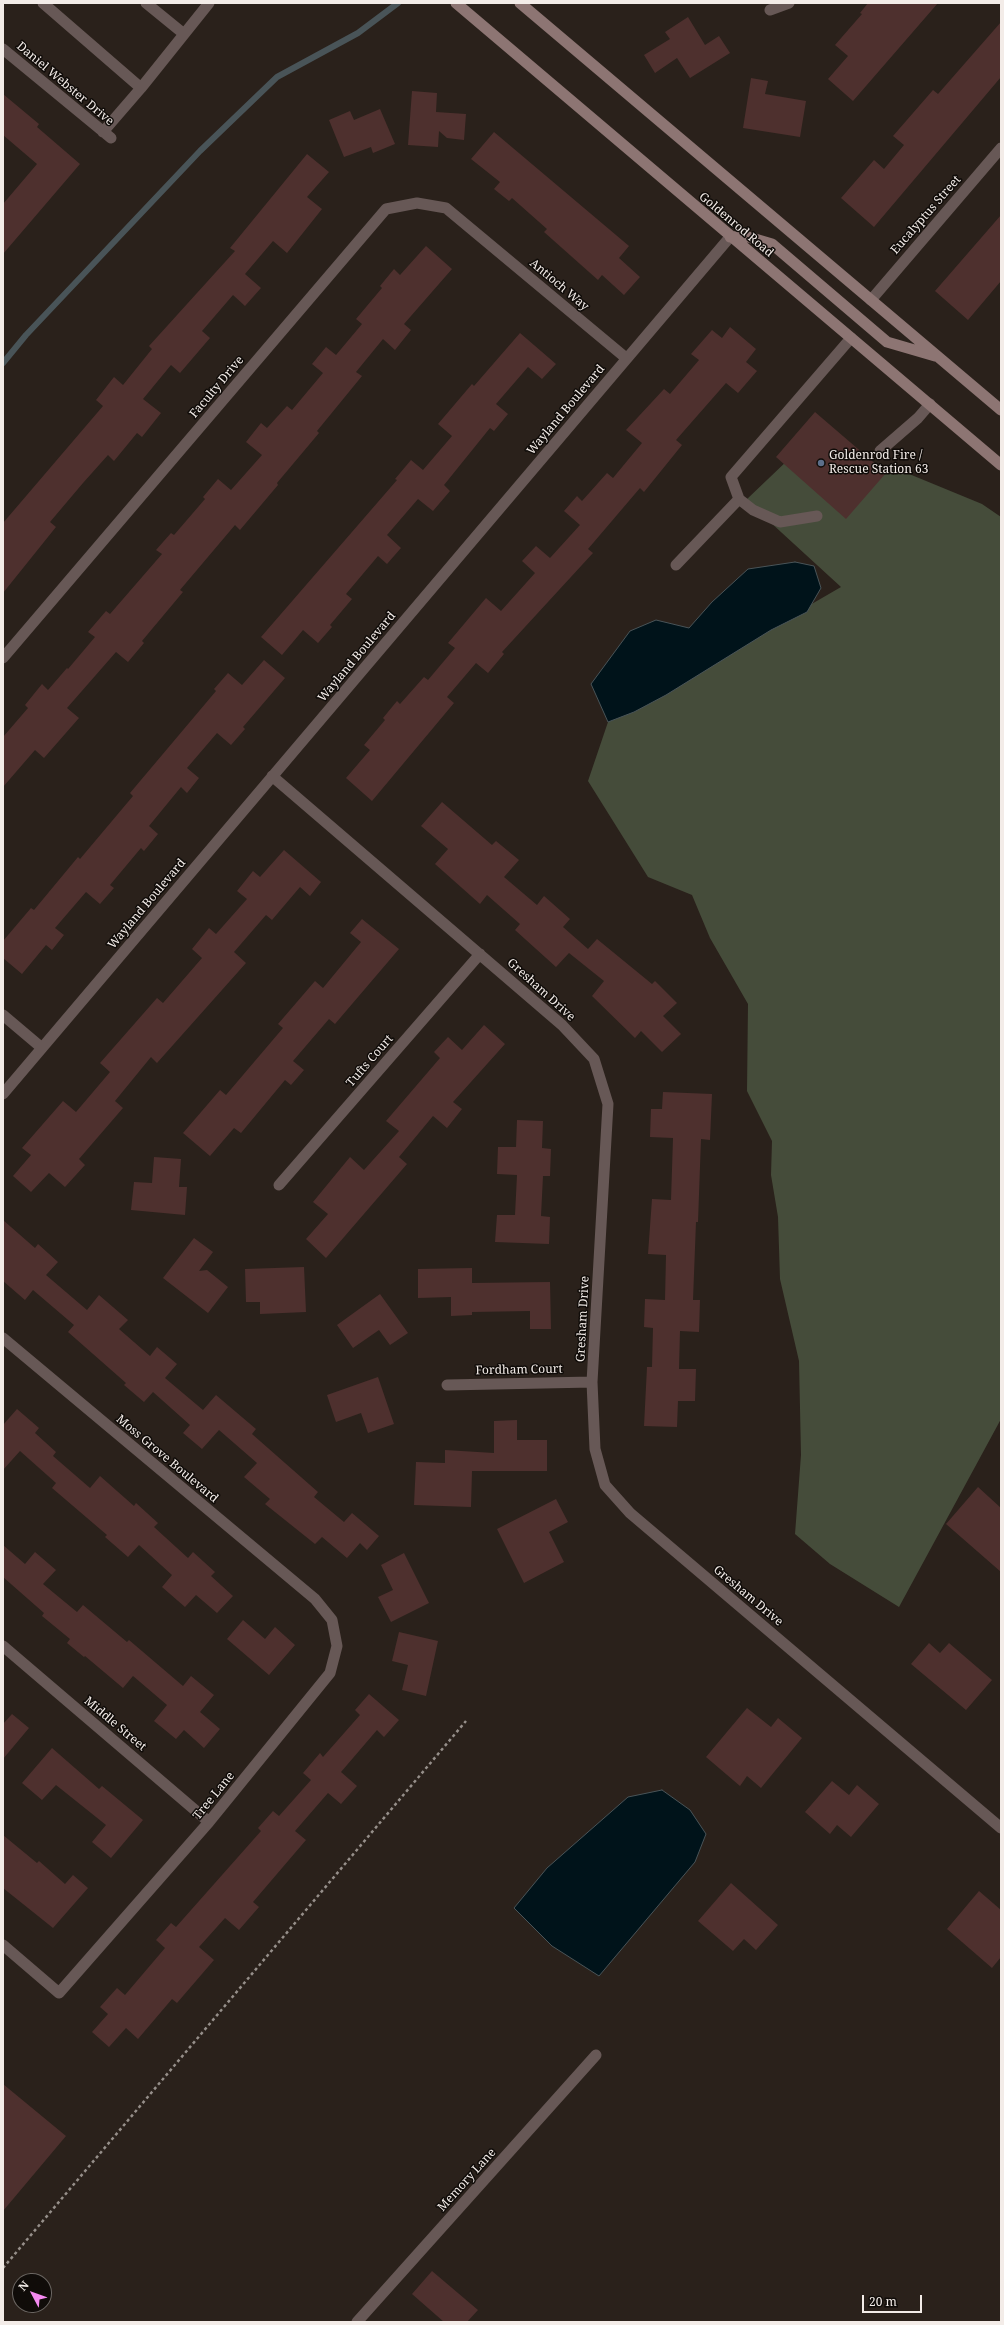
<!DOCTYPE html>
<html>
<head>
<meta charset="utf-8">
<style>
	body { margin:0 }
	#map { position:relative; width:1004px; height:2325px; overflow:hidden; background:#2a211b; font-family:"Noto Serif",serif }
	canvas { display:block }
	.frame { position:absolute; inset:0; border:4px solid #f3ece8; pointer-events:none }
	.north { position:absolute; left:12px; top:2273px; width:40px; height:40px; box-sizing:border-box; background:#100c09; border:1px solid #6b6662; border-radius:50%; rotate:311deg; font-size:11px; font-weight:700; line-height:16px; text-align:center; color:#f3ece8 }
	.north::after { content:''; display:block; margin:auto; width:14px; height:18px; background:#f489f0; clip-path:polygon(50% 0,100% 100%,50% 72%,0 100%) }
	.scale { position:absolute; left:862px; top:2295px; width:60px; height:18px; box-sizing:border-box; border:2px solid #f3ece8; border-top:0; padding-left:5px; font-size:12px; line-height:14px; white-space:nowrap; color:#f3ece8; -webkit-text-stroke:3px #100c09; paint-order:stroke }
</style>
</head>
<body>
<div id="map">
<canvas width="1004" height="2325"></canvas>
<div class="frame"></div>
<div class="north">N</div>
<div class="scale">20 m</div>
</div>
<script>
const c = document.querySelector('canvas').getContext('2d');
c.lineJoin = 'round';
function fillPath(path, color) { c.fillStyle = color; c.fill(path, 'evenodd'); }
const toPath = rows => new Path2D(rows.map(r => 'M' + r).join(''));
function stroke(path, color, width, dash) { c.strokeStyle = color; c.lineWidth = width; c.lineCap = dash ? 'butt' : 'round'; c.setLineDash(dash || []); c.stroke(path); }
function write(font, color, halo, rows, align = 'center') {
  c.font = font + ' "Noto Serif",serif'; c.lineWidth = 3; c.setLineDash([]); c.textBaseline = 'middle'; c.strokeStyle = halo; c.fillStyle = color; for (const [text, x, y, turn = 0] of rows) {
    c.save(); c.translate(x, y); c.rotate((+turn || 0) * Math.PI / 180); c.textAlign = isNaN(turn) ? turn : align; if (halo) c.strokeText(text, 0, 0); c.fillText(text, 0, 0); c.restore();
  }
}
const green = toPath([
	[830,451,897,469,982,504,1001,517,1001,1419,899,1607,830,1564,795,1534,801,1455,799,1361,780,1279,778,1217,771,1175,772,1141,747,1091,748,1004,710,938,692,895,648,877,588,781,608,722,841,587,746,500,790,458]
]);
const water = toPath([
	[795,562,814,566,821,588,807,612,771,630,666,695,634,712,608,722,591,684,630,631,656,620,689,628,712,602,748,569,795,562],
	[662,1790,690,1810,706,1834,695,1862,599,1976,552,1946,514,1908,547,1868,628,1797,662,1790]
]);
const stream = toPath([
	[3,363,26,335,200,151,277,77,358,33,398,3]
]);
const building = toPath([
	[868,3,938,3,853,101,828,79,848,56,835,45,862,14,860,13],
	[688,17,705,45,719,36,730,53,690,78,677,58,655,73,644,55,670,39,665,32],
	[1001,22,1001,77,874,227,841,198,874,160,884,169,904,145,893,136,933,90,938,94],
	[751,78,768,81,765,94,806,101,800,137,743,128],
	[412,91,437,93,436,112,466,114,464,140,447,138,439,131,438,147,408,145],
	[3,94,39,124,37,127,80,164,3,254,3,204,37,164,3,135],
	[380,109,395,144,373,153,371,147,344,157,329,120,350,111,354,120],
	[494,132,629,246,619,258,640,277,624,295,602,275,598,280,544,232,547,229,512,198,509,201,494,189,500,182,471,159],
	[307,154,329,172,307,197,322,209,287,253,273,241,245,274,261,288,245,306,233,295,202,331,210,338,180,373,171,365,143,399,161,413,142,437,137,433,114,461,108,455,83,483,50,522,56,527,3,593,3,523,103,406,96,400,114,377,123,385,152,349,149,346,235,251,230,248],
	[1001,215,1001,281,968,320,935,291],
	[426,246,452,269,404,324,411,330,395,350,383,339,356,372,362,376,317,431,319,433,277,483,278,485,240,530,235,525,180,590,183,592,142,641,144,643,128,662,116,652,67,708,79,718,44,758,35,750,3,787,3,737,28,708,25,705,42,684,48,690,67,668,68,669,95,637,88,632,106,611,110,614,162,554,156,550,171,533,174,535,205,499,203,497,218,479,231,490,262,455,246,442,261,423,267,428,287,406,292,410,323,373,312,364,326,347,336,355,362,324,356,319,382,288,380,286,394,269,400,275],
	[730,327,756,349,746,362,757,371,738,393,726,383,676,440,682,445,644,492,640,488,588,549,593,553,502,652,504,654,488,673,476,663,447,697,454,703,372,801,346,778,370,750,364,745,385,720,383,718,397,701,400,704,424,677,428,680,455,648,448,643,486,598,501,611,535,573,522,561,536,546,550,558,580,525,564,511,577,496,582,501,607,473,613,478,642,443,626,430,664,389,670,394,699,360,691,354,712,330,722,338],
	[520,333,556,364,542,379,528,367,496,404,508,414,494,431,490,428,444,485,450,491,433,511,418,499,387,535,401,548,387,564,378,556,346,594,352,599,330,625,332,627,318,643,303,630,282,655,261,637,397,480,395,479,411,460,423,470,452,436,438,424,472,384,474,386],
	[815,412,886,473,846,519,776,457],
	[264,660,285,678,243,727,245,729,231,745,217,733,187,768,199,778,187,793,181,787,149,826,158,834,144,851,141,848,110,885,114,888,100,904,86,892,55,928,64,935,52,950,46,945,22,974,3,958,3,941,31,908,34,910,78,857,80,859,133,796,130,793,216,691,214,689,228,673,242,685],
	[442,802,492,845,496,841,519,860,504,877,537,905,544,896,570,919,563,927,588,949,597,939,652,984,655,981,677,1003,663,1016,681,1034,662,1052,641,1031,635,1038,592,996,604,981,569,953,556,967,515,930,520,924,487,895,480,904,435,864,448,849,421,826],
	[284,850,321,882,310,896,300,887,272,920,266,915,234,952,246,963,157,1063,151,1057,115,1101,123,1108,79,1159,85,1165,65,1187,49,1173,31,1192,13,1176,31,1155,22,1148,63,1101,76,1112,110,1072,100,1063,157,998,163,1003,202,958,192,949,209,928,216,934,247,899,237,891,253,871,260,877],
	[362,919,399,949,335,1024,329,1019,293,1061,304,1070,291,1085,285,1080,241,1133,234,1128,210,1156,183,1133,220,1090,226,1095,283,1028,278,1024,315,981,323,988,361,942,350,933],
	[484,1025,505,1044,453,1102,462,1109,447,1128,433,1116,399,1157,407,1164,326,1258,306,1239,328,1214,313,1202,350,1157,364,1170,399,1131,386,1121,440,1058,434,1052,448,1037,462,1050],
	[663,1092,712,1094,710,1140,701,1139,698,1222,696,1222,693,1300,700,1300,699,1332,680,1331,679,1369,696,1369,695,1401,678,1401,677,1427,644,1426,647,1367,652,1367,653,1328,644,1327,645,1299,665,1300,666,1255,648,1254,652,1199,671,1200,673,1138,650,1137,651,1109,662,1109],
	[517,1120,543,1121,542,1148,551,1149,550,1176,543,1176,541,1216,550,1217,549,1244,495,1242,497,1215,515,1215,517,1175,497,1174,498,1147,516,1147],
	[154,1157,181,1159,179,1187,187,1187,185,1215,131,1210,134,1182,152,1183],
	[3,1220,35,1248,38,1244,58,1262,46,1275,87,1310,99,1295,128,1320,119,1329,150,1356,157,1347,177,1364,165,1378,203,1410,216,1395,256,1429,252,1434,318,1492,314,1497,344,1522,352,1513,379,1536,367,1550,360,1543,347,1558,322,1537,315,1544,265,1504,270,1499,244,1477,257,1463,219,1430,202,1449,183,1433,190,1425,153,1392,144,1402,124,1385,126,1383,68,1332,74,1325,33,1290,25,1300,3,1281],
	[194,1238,213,1252,199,1271,207,1270,228,1287,208,1313,163,1278],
	[304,1267,306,1312,260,1314,260,1302,246,1302,245,1269],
	[472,1268,472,1283,550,1282,551,1329,530,1329,530,1311,472,1312,472,1315,451,1316,451,1297,418,1298,418,1269],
	[380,1294,408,1333,390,1345,379,1330,353,1348,337,1325],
	[378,1377,394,1424,368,1433,361,1413,336,1422,327,1395],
	[17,1409,39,1428,35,1433,56,1452,53,1456,90,1488,100,1476,134,1506,136,1503,158,1523,154,1527,188,1558,193,1552,215,1572,211,1576,233,1596,217,1613,196,1595,185,1607,162,1587,172,1575,139,1545,128,1557,105,1537,107,1535,52,1488,56,1483,20,1451,3,1470,3,1425],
	[517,1420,517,1440,547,1440,547,1471,472,1471,471,1507,414,1505,416,1462,445,1463,445,1450,494,1453,494,1421],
	[978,1487,1001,1508,1001,1572,946,1524],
	[556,1499,568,1522,549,1532,564,1562,524,1583,497,1529],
	[3,1545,25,1564,35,1552,56,1570,43,1584,77,1612,83,1605,127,1642,129,1640,183,1686,191,1676,214,1695,200,1712,220,1729,204,1748,184,1730,176,1739,154,1721,167,1705,133,1676,123,1688,85,1656,84,1657,67,1643,70,1639,42,1616,44,1613,3,1577],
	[404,1553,429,1603,391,1622,378,1597,393,1590,381,1565],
	[243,1620,265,1639,275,1627,295,1645,269,1675,227,1639],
	[399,1632,438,1641,426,1696,402,1690,408,1665,392,1661],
	[929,1643,940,1653,949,1643,992,1680,966,1710,911,1664],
	[369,1694,399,1720,384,1737,377,1730,341,1772,357,1786,341,1804,328,1793,295,1831,306,1840,253,1902,259,1907,239,1930,225,1918,199,1947,214,1960,177,2003,172,1999,138,2039,126,2028,109,2047,92,2032,108,2014,100,2007,117,1988,125,1995,165,1948,156,1940,171,1923,176,1927,261,1831,258,1828,273,1811,279,1816,311,1780,303,1773,320,1753,323,1757,360,1715,355,1710],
	[747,1708,771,1727,778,1718,802,1738,761,1788,747,1776,740,1786,706,1757],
	[12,1714,29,1728,3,1759,3,1724],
	[52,1748,99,1789,102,1786,143,1820,111,1858,92,1842,106,1825,56,1785,42,1800,22,1783],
	[832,1781,849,1795,857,1785,879,1804,851,1837,837,1825,830,1834,805,1812],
	[3,1835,37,1863,39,1861,65,1884,73,1875,88,1888,53,1928,3,1888],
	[731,1883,778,1925,756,1950,744,1939,733,1951,698,1921],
	[979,1891,1001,1910,1001,1957,992,1968,947,1929],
	[3,2084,66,2136,3,2211],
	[432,2271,478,2310,467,2322,444,2322,412,2294]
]);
const path = toPath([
	[3,2268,466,1721]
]);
const service = toPath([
	[43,3,141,88,209,3],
	[146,3,184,34],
	[3,49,111,138],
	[103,132,141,88],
	[880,451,918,418,930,404],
	[817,516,780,522,753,510,739,499,731,477,851,338],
	[676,565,739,499],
	[357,2322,596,2055]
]);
const minor = toPath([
	[770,10,789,3],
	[871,300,1001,148],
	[3,658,386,209,417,203,446,208,626,358],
	[272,776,562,1025,594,1059,608,1104,592,1382,595,1449,605,1485,630,1513,1001,1828],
	[3,1015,42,1048],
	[3,1094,730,237],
	[279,1185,480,954],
	[3,1338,315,1599,332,1620,337,1646,330,1673,209,1822,59,1993,3,1945],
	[447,1385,592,1382],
	[3,1646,209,1822]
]);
const secondary = toPath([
	[456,3,1001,465],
	[520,3,1001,410],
	[730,237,745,236,772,244,887,342,935,356]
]);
const markers = [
	[821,463,4,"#5c6f8a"]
];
const streetNames = [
	["Daniel Webster Drive",65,84,40],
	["Eucalyptus Street",926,215,-49],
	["Goldenrod Road",736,225,40],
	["Antioch Way",559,285,40],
	["Faculty Drive",217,387,-50],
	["Wayland Boulevard",566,410,-50],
	["Wayland Boulevard",357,657,-50],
	["Wayland Boulevard",147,904,-50],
	["Gresham Drive",541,990,42],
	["Tufts Court",370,1061,-49],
	["Gresham Drive",583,1319,-87],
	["Fordham Court",519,1370,-1],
	["Moss Grove Boulevard",167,1459,40],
	["Gresham Drive",748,1596,40],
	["Middle Street",115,1724,40],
	["Tree Lane",214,1796,-51],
	["Memory Lane",467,2180,-48]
];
const poiNames = [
	["Goldenrod Fire /",829,456],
	["Rescue Station 63",829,470]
];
fillPath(green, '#454c3a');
fillPath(water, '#00131a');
stroke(water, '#495458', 1);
stroke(stream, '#495458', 6);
fillPath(building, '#4e302e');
stroke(path, '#968f8a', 2.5, [3, 3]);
stroke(service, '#675856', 11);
stroke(minor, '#675856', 11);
stroke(secondary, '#8d7573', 11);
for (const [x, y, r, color] of markers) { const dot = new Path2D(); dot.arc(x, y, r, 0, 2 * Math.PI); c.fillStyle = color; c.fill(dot); stroke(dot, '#100c09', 1.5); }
write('12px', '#f3ece8', '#100c09', streetNames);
write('12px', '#f3ece8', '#100c09', poiNames, 'left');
</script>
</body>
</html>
